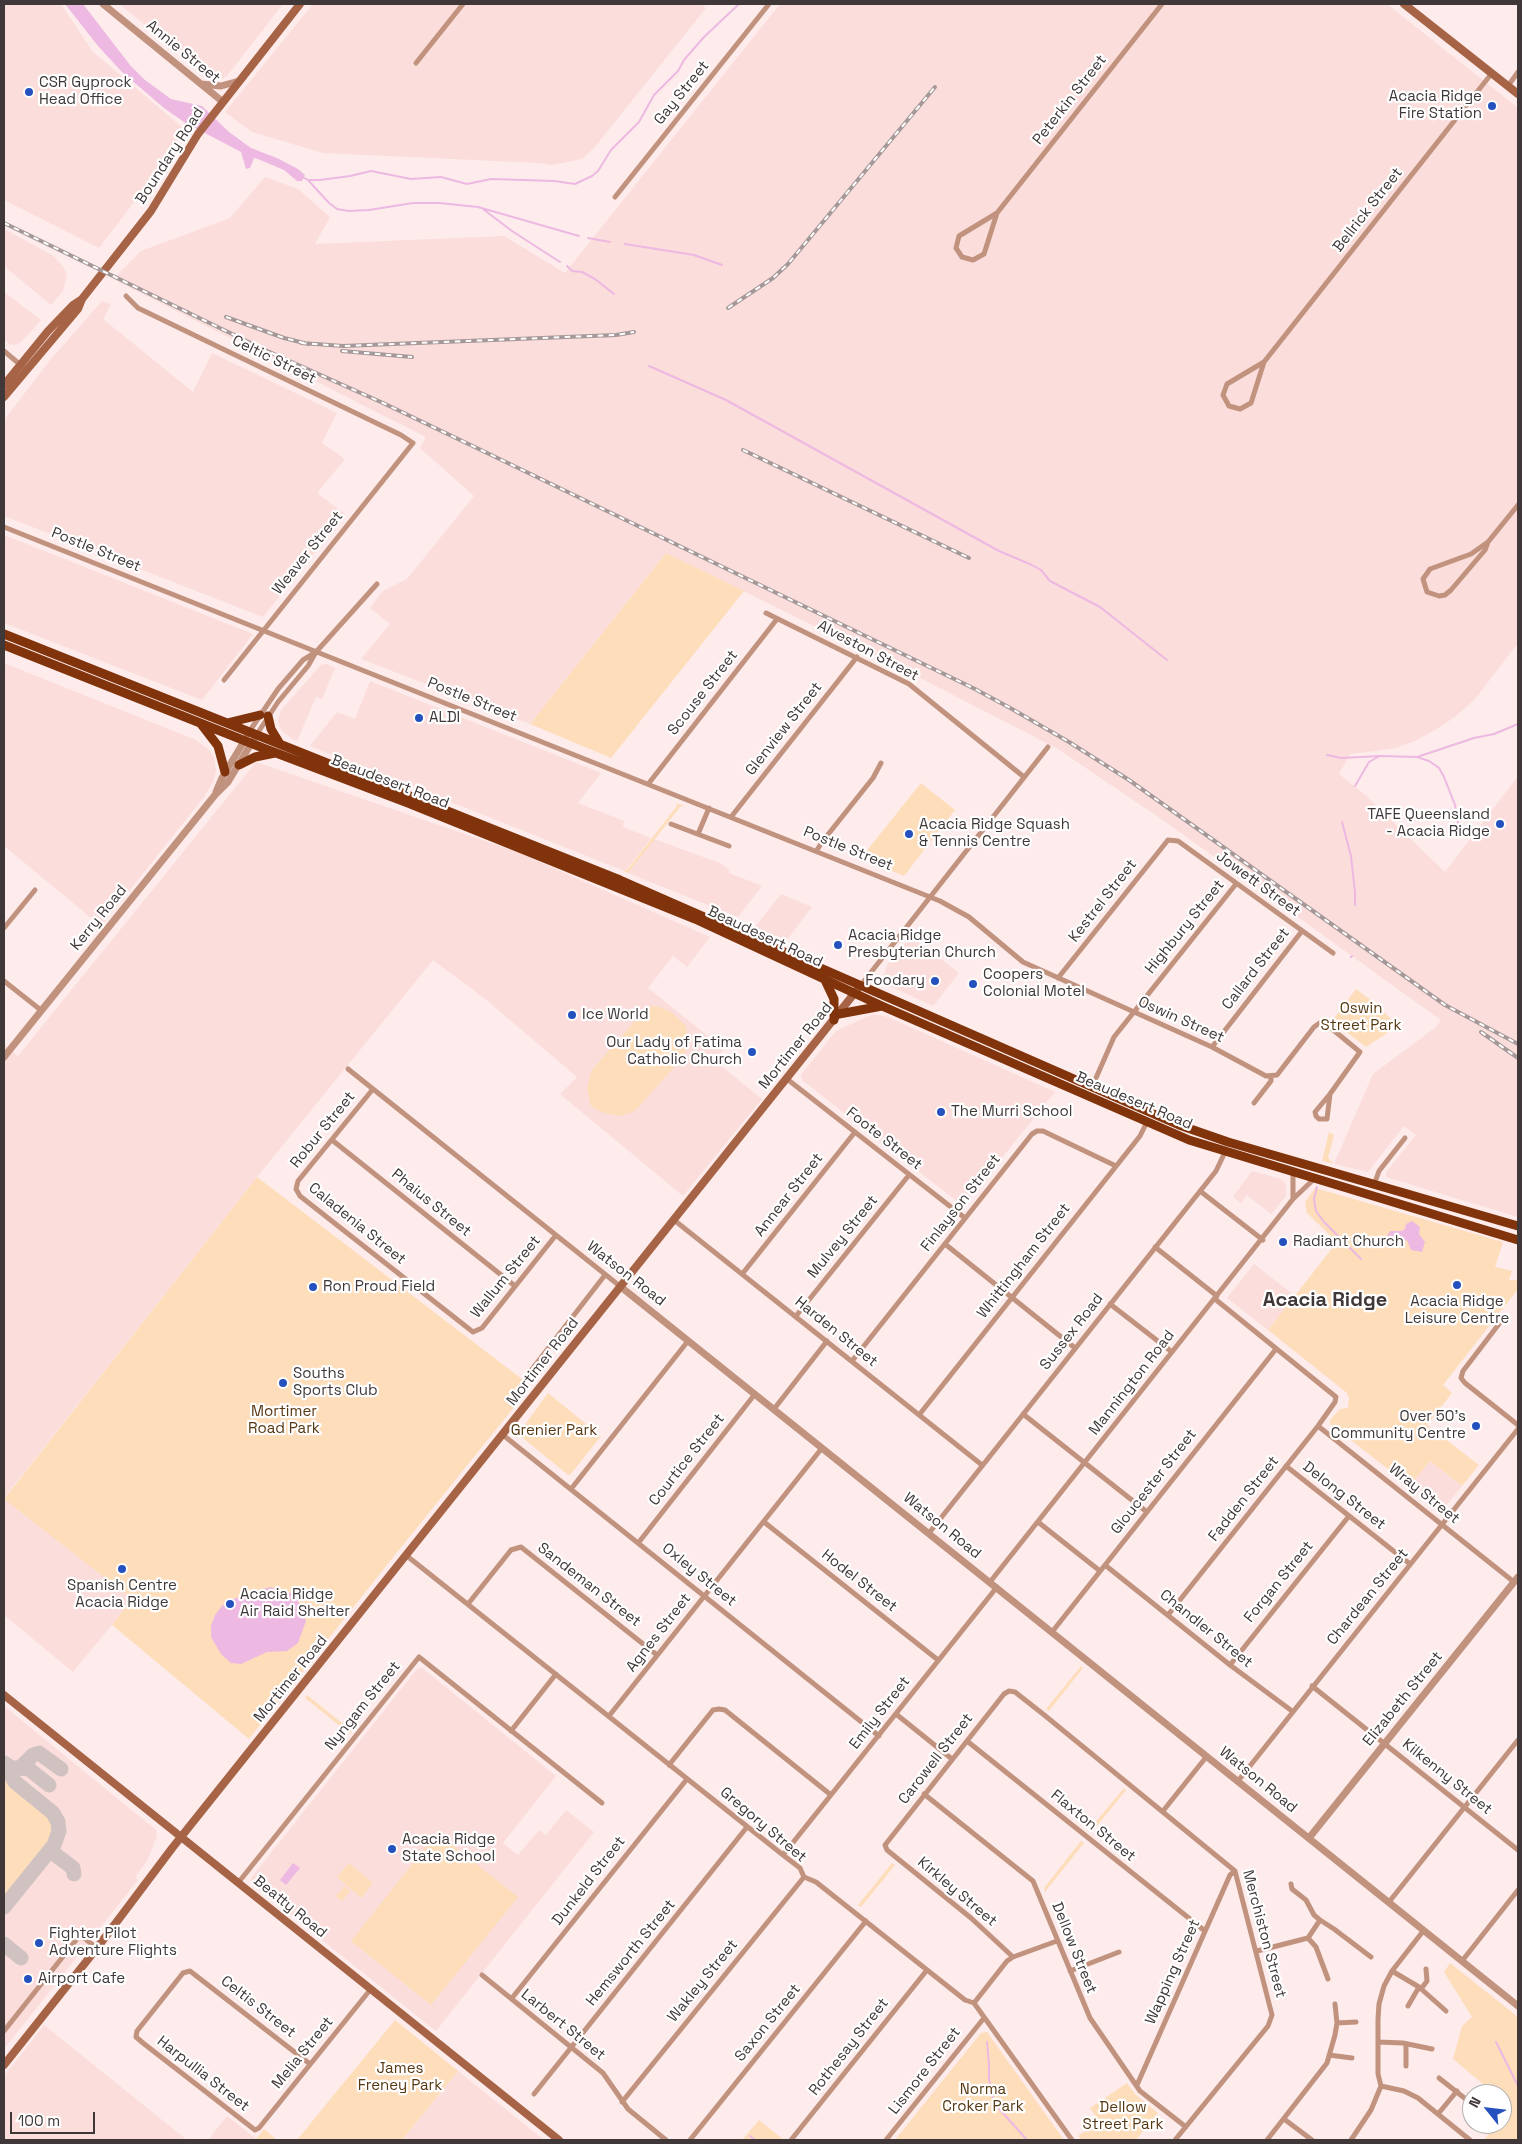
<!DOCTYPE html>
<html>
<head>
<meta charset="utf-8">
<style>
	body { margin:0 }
	#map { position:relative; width:1522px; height:2144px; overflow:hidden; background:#fdeceb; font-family:"Space Grotesk",sans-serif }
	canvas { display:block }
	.frame { position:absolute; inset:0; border:5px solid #403838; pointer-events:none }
	.north { position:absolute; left:1462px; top:2084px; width:50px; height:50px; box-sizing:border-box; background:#fff; border:1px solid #b3afaf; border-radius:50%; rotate:299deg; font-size:14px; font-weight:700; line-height:20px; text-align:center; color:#403838 }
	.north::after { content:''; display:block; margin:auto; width:18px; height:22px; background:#2451be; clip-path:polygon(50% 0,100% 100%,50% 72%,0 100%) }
	.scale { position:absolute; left:10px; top:2112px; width:85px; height:22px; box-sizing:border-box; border:2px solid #403838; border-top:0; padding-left:6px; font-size:15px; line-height:18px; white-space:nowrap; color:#403838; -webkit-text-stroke:4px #fff; paint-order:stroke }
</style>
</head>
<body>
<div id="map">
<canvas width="1522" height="2144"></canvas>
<div class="frame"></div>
<div class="north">N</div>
<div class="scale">100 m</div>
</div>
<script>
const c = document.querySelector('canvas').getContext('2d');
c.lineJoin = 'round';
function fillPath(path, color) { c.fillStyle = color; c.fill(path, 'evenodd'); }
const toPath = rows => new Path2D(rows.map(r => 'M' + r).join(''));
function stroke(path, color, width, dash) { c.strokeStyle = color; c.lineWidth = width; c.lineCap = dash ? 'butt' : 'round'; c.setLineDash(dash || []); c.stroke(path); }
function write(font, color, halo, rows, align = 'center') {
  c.font = font + ' "Space Grotesk",sans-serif'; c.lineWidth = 4.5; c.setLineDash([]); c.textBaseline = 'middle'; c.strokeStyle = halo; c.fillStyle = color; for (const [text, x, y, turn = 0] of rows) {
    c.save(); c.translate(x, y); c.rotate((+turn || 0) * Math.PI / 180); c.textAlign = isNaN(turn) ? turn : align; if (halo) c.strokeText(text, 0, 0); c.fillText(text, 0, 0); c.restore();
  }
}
const built = toPath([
	[4,4,61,4,93,52,182,127,172,152,99,248,4,200],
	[119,4,283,4,227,76,220,80,213,79],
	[313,4,701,4,706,8,594,148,582,159,552,165,539,163,323,153,252,132,225,112],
	[780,4,1387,4,1518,108,1518,643,1475,699,1456,716,1437,729,1413,742,1392,749,1350,754,1339,774,1364,794,1445,872,1518,776,1518,1217,1386,1177,1386,1172,1416,1135,1404,1126,1368,1172,1334,1164,1373,1074,1436,1027,1441,1020,1170,825,1058,749,924,680,666,553,530,724,361,659,390,624,370,608,383,591,407,579,474,496,420,448,426,437,113,279,141,251,230,218,265,177,298,189,330,217,315,244,504,236,565,273],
	[4,229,52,255,62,265,67,274,63,291,51,305,4,266],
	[4,292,41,320,28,335,17,345,10,344,4,340],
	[102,301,111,304,103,319,193,392,212,353,337,413,322,443,345,459,317,493,345,514,263,617,4,516,4,420,51,359],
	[4,535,253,634,202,700,4,623],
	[4,663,196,740,209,750,214,757,216,771,213,782,204,797,101,926,4,846],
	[327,664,335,668,322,699,316,697,297,741,292,739,281,730,278,721,281,710,321,665],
	[370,681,601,773,578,803,624,821,623,827,651,838,626,870,622,870,310,746,337,712,355,719],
	[256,762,517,852,710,937,687,967,673,956,648,988,724,1049,715,1061,762,1099,683,1196,560,1094,577,1077,484,998,433,960,257,1177,4,1498,133,1599,73,1672,4,1615,4,1044,18,1056],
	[654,839,720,863,730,870,729,873,762,886,738,917,628,873],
	[781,894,812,907,786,941,755,927],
	[911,936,959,973,933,1006,885,984,883,979,887,965],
	[873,1014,888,1017,1055,1092,963,1206,802,1080,801,1075,836,1031],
	[1252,1171,1281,1179,1286,1184,1286,1196,1271,1214,1247,1195,1241,1203,1233,1197],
	[1254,1264,1295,1296,1268,1330,1227,1298],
	[1430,1461,1462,1486,1441,1512,1410,1486],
	[422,1668,556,1776,503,1843,518,1855,539,1830,546,1835,566,1810,594,1832,436,2031,251,1883,251,1878,417,1669],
	[4,1706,156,1830,157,1836,147,1861,135,1877,138,1880,4,2049],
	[44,2025,187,2140,4,2140,4,2076],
	[458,2071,544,2140,402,2140],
	[227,2116,258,2140,208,2140]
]);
const green = toPath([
	[666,553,744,591,611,758,530,724],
	[921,783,955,810,904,876,861,858],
	[676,803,684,806,680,807,628,873,622,870,627,870,677,806],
	[1356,989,1377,1005,1394,1022,1393,1029,1366,1047,1332,1021],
	[656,1006,670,1011,686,1026,688,1041,684,1056,635,1111,621,1116,604,1113,594,1108,590,1104,587,1088,592,1070,647,1007],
	[1329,1132,1334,1135,1328,1158,1334,1164,1322,1161],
	[257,1177,531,1386,386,1566,249,1739,112,1625,132,1599,4,1499],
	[1315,1188,1503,1242,1495,1267,1512,1271,1509,1280,1518,1280,1518,1289,1443,1385,1452,1393,1427,1425,1479,1465,1462,1486,1430,1461,1410,1486,1330,1424,1330,1420,1340,1409,1348,1408,1349,1398,1347,1393,1268,1330,1337,1242,1307,1213,1305,1202],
	[548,1393,601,1436,570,1475,567,1474,518,1434],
	[1081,1666,1083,1668,1049,1711,1046,1709],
	[307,1695,352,1731,350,1734,305,1698],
	[4,1772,17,1790,50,1816,55,1830,52,1841,4,1901],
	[1124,1788,1126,1790,1092,1832,1089,1830],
	[437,1833,518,1897,431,2005,351,1941],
	[1081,1841,1084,1843,1045,1892,1044,1888],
	[349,1863,373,1883,361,1898,337,1877],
	[892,1863,895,1865,861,1907,858,1905],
	[345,1886,350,1891,342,1901,336,1896],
	[1450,1963,1518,2017,1518,2140,1484,2140,1495,2126,1492,2124,1502,2124,1502,2094,1495,2094,1453,2059,1462,2026,1472,2017,1444,1972],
	[395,2020,458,2071,402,2140,297,2140],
	[987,2032,1064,2140,895,2140,981,2033],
	[1127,2083,1135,2094,1158,2113,1136,2140,1081,2140,1078,2136,1099,2121,1090,2108],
	[759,2120,784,2140,742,2140],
	[264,2129,277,2140,256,2139]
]);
const water = toPath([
	[65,4,83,4,130,65,145,80,171,99,202,106,229,132,251,148,277,158,298,169,305,175,302,181,297,181,284,170,258,159,254,158,250,168,246,169,241,152,184,122,164,108,122,72,98,46],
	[1412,1221,1420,1227,1419,1234,1425,1242,1422,1252,1411,1250,1407,1240,1393,1244,1386,1238,1390,1231,1402,1231,1405,1229,1406,1224],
	[271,1587,294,1594,296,1596,306,1621,298,1643,287,1651,267,1652,241,1664,231,1663,221,1654,211,1637,211,1626,215,1615,221,1607,228,1601,258,1590],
	[293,1863,300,1868,286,1885,280,1880]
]);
const stream = toPath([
	[301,176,308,180,320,180,350,176,371,171,411,179,441,177,467,184,491,179,554,181,575,184,592,176,598,171,611,150,639,122,654,95,678,71,684,60,704,37,739,4],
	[308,180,329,203,337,209,349,211,369,210,413,203,439,203,478,207,579,236],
	[483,209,512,231,560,262],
	[588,238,610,242],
	[625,244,694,255,722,265],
	[567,266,572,271,582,272,595,279,614,294],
	[649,366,726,400,999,551,1032,565,1041,570,1050,581,1100,607,1167,660],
	[1327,755,1341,758,1380,756,1417,757,1474,738,1494,734,1518,724],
	[1417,757,1429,761,1439,768,1444,777,1455,805,1460,835],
	[1355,786,1369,762,1378,757],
	[1342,822,1351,856,1355,892,1355,905],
	[1351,957,1352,956],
	[1317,1187,1314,1199,1316,1211,1324,1222,1361,1259],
	[987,2042,989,2065,989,2079,994,2103,1027,2140],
	[1496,2042,1518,2086],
	[750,2136,755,2140]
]);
const taxiway = toPath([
	[4,1763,12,1768,20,1768,33,1755,39,1753,61,1769],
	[4,1765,15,1782,53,1813,58,1822,59,1831,54,1845,4,1907],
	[20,1768,29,1769,49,1785],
	[48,1852,52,1852,73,1868,74,1874],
	[4,1944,21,1958]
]);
const minor = toPath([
	[416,63,463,4],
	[1508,86,1518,72],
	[615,197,769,4],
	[997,213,984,254,973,260,962,257,956,248,959,236,997,213,1162,4],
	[126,296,138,308,401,435,413,443,224,680],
	[4,351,23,367],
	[1264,362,1227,384,1223,395,1229,406,1240,409,1251,403,1264,362,1492,73],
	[4,527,940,901,969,917,1023,962,1212,1047,1266,1076,1277,1075,1314,1027,1321,1022,1326,1024,1360,1052,1330,1094,1327,1119,1319,1119,1316,1116,1315,1112,1330,1094],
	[1488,542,1471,554,1430,569,1423,579,1427,592,1439,596,1445,595,1451,590,1485,550,1488,542,1518,505],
	[766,613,909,684,1024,777],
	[249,732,278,689,303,660,316,652],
	[257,734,278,702,308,666,316,652,377,584],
	[649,783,777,619],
	[731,817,857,657],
	[671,824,729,846],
	[698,834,709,808],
	[817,850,822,842,873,778,881,763],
	[4,928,35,890],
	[1058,978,1168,840,1178,841,1333,953],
	[4,981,42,1011],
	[861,985,1048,747],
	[1212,1047,1302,931],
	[348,1069,621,1287],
	[787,1079,965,1218],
	[1092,1087,1114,1037,1236,884],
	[373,1089,298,1181,296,1189,300,1196,473,1332,482,1328,556,1235],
	[1254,1103,1271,1081,1271,1077],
	[332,1140,515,1286],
	[1293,1172,1293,1199],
	[1374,1185,1379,1171,1405,1138],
	[1200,1191,1263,1240],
	[674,1220,982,1465],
	[945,1244,1075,1348],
	[1155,1247,1217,1296],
	[743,1273,855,1132],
	[1110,1304,1172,1352],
	[796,1316,909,1175],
	[1502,1320,1463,1371,1461,1378,1465,1383,1518,1425],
	[852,1361,1032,1134,1037,1131,1043,1131,1116,1166],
	[526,1377,605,1275],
	[774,1409,827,1341],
	[1023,1414,1147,1512],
	[919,1415,1140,1136,1147,1122],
	[1318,1426,1514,1582],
	[503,1435,879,1736],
	[1286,1466,1410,1564],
	[571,1489,688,1341],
	[764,1522,938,1660],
	[1038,1522,1100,1571],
	[929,1533,1216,1171,1226,1150],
	[639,1542,755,1394],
	[407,1556,783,1855,800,1868,804,1877,816,1882,965,2000,974,2003,1072,2140],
	[1105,1565,1230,1665,1292,1711],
	[990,1582,1293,1199,1314,1179],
	[468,1604,511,1550,521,1547,657,1655],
	[1168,1615,1318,1426,1335,1402,1336,1397,1215,1299],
	[1052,1632,1276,1349],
	[1230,1665,1349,1516],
	[1312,1686,1518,1850],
	[896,1714,952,1759],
	[609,1716,822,1448],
	[511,1731,556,1674],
	[967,1741,1205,1931],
	[669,1765,713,1710,719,1709,725,1710,831,1795],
	[1238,1781,1518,1429],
	[924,1794,1033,1881,1090,2018,1140,2091,1186,2127],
	[1163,1811,1207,1756],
	[783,1855,997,1587],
	[238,1883,419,1657,602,1803],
	[1291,1884,1292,1889,1306,1900,1314,1915,1320,1920,1308,1938],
	[1389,1902,1518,1740],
	[1320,1920,1334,1929,1371,1957],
	[1308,1938,1316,1947,1328,1979],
	[1257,1951,1308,1938],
	[1013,1957,971,1918,887,1850,885,1845,1004,1694,1009,1691,1015,1692,1043,1714,1235,1871,1272,2015,1268,2026,1175,2140],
	[1462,1961,1518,1890],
	[1070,1971,1119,1952],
	[1392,1971,1419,1987,1446,2011],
	[482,1975,603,2073,628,2109,666,2140],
	[1421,1989,1427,1981,1426,1969],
	[512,1998,687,1779],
	[974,2003,1007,1961,1013,1957,1057,1941],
	[1408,2006,1419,1987],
	[1337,2023,1356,2022],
	[4,2031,80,1935,97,1948],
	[1378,2042,1403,2043,1432,2049],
	[1406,2044,1406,2066],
	[1329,2055,1352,2058],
	[310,2064,190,1971,183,1973,137,2031,136,2037,143,2043,255,2130,259,2128,370,1990],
	[1439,2078,1472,2104],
	[1137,2085,1230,1875,1235,1871],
	[1381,2086,1404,2091,1418,2098,1470,2140],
	[534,2094,747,1827],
	[622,2102,804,1877],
	[1438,2114,1457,2091],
	[1284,2119,1312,2140],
	[690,2140,866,1921],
	[791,2140,927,1970],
	[886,2140,984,2018],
	[1267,2140,1327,2063,1335,2035,1337,2023,1335,2004],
	[1351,2140,1371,2110,1381,2086,1378,2074,1378,2019,1379,2004,1384,1986,1392,1971,1424,1930]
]);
const tertiary = toPath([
	[103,4,223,102],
	[201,84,221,86,239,81],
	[216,792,222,778,246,738],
	[4,1057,215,795,228,782,257,734],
	[621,1287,1518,2006],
	[1309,1838,1518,1577]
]);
const secondary = toPath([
	[1404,4,1518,94],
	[4,385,48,331,73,305,82,299],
	[4,397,78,309,82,299,151,211,198,134,300,4],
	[4,1695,559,2140],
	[4,2065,97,1948,173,1847,857,990]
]);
const trunk = toPath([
	[4,634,620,880,1179,1125,1228,1142,1518,1226],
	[4,645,263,748,408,803,695,919,882,1006,1189,1140,1518,1240],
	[268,716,271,729,280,744],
	[227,723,260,715],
	[201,724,218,746,225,772],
	[239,765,255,757,275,753],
	[825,980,834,999,834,1020],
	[839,1014,882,1006]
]);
const rail = toPath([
	[4,223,265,350,383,403,483,451,975,689,1012,709,1069,742,1129,780,1445,1005,1518,1044],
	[728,308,773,278,788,264,935,87],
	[226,317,284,338,308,344],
	[301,343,343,346,616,335,634,332],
	[342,351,412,357],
	[743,450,969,558],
	[1481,1032,1518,1058]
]);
const markers = [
	[29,92,5,"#2451be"],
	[1492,106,5,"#2451be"],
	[419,718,5,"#2451be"],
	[1500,824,5,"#2451be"],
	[909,834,5,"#2451be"],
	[838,945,5,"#2451be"],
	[935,981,5,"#2451be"],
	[973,984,5,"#2451be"],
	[572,1015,5,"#2451be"],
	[752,1052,5,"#2451be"],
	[941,1112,5,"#2451be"],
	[1283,1242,5,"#2451be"],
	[1457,1285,5,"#2451be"],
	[313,1287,5,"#2451be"],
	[283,1383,5,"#2451be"],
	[1476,1426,5,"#2451be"],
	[122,1569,5,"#2451be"],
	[230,1604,5,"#2451be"],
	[392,1849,5,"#2451be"],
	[39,1943,5,"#2451be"],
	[28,1979,5,"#2451be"]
];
const streetNames = [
	["Annie Street",183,52,39],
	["Gay Street",682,93,-51],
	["Peterkin Street",1070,100,-52],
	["Boundary Road",170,156,-57],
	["Bellrick Street",1368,210,-52],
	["Celtic Street",274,360,26],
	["Postle Street",96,550,22],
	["Weaver Street",308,553,-51],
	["Alveston Street",868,651,28],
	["Scouse Street",703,693,-52],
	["Postle Street",472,700,22],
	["Glenview Street",784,729,-52],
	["Beaudesert Road",390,782,21],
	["Postle Street",848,849,22],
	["Jowett Street",1258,884,36],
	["Kestrel Street",1103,901,-52],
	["Kerry Road",99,918,-51],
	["Highbury Street",1185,927,-51],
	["Beaudesert Road",765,937,25],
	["Callard Street",1256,969,-52],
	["Oswin Street",1181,1020,24],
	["Mortimer Road",796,1046,-51],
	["Beaudesert Road",1134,1101,23],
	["Robur Street",323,1130,-51],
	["Foote Street",884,1139,38],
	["Annear Street",789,1195,-52],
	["Phaius Street",431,1203,39],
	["Finlayson Street",961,1203,-52],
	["Caladenia Street",357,1224,39],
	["Mulvey Street",843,1237,-51],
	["Whittingham Street",1024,1261,-52],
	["Watson Road",626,1274,38],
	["Wallum Street",506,1277,-51],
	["Harden Street",836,1332,39],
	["Sussex Road",1072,1332,-52],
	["Mortimer Road",543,1362,-52],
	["Mannington Road",1132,1383,-52],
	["Courtice Street",687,1460,-52],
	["Gloucester Street",1154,1482,-52],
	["Wray Street",1424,1494,39],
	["Delong Street",1344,1496,38],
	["Fadden Street",1244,1499,-52],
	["Watson Road",942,1526,39],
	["Oxley Street",699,1575,39],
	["Hodel Street",859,1581,38],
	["Forgan Street",1279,1582,-51],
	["Sandeman Street",589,1585,38],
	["Chardean Street",1368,1597,-51],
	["Chandler Street",1206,1629,39],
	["Agnes Street",659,1633,-52],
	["Mortimer Road",291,1679,-51],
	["Elizabeth Street",1403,1699,-51],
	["Nyngam Street",363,1706,-51],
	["Emily Street",880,1713,-52],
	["Carowell Street",936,1759,-52],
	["Kilkenny Street",1447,1777,39],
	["Watson Road",1258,1780,39],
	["Gregory Street",763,1825,40],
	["Flaxton Street",1093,1826,39],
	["Dunkeld Street",589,1881,-52],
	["Kirkley Street",957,1892,40],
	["Beatty Road",290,1907,39],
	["Merchiston Street",1264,1934,75],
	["Dellow Street",1074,1948,68],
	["Hemsworth Street",631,1953,-51],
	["Wapping Street",1173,1972,-66],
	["Wakley Street",703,1981,-51],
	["Celtis Street",258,2007,38],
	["Saxon Street",768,2023,-51],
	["Larbert Street",563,2025,39],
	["Rothesay Street",849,2047,-52],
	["Melia Street",303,2053,-51],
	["Lismore Street",925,2071,-52],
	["Harpullia Street",203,2074,38]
];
const poiNames = [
	["CSR Gyprock",39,83],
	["Head Office",39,100],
	["Acacia Ridge",1482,97,"right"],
	["Fire Station",1482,114,"right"],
	["ALDI",429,718],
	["TAFE Queensland",1490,815,"right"],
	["- Acacia Ridge",1490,832,"right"],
	["Acacia Ridge Squash",919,825],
	["& Tennis Centre",919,842],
	["Acacia Ridge",848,936],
	["Presbyterian Church",848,953],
	["Coopers",983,975],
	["Colonial Motel",983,992],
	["Foodary",925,981,"right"],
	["Ice World",582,1015],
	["Our Lady of Fatima",742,1043,"right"],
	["Catholic Church",742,1060,"right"],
	["The Murri School",951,1112],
	["Radiant Church",1293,1242],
	["Ron Proud Field",323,1287],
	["Acacia Ridge",1457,1302,"center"],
	["Leisure Centre",1457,1319,"center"],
	["Souths",293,1374],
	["Sports Club",293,1391],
	["Over 50's",1466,1417,"right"],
	["Community Centre",1466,1434,"right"],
	["Spanish Centre",122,1586,"center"],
	["Acacia Ridge",122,1603,"center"],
	["Acacia Ridge",240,1595],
	["Air Raid Shelter",240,1612],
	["Acacia Ridge",402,1840],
	["State School",402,1857],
	["Fighter Pilot",49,1934],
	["Adventure Flights",49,1951],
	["Airport Cafe",38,1979]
];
const parkNames = [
	["Oswin",1361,1009],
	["Street Park",1361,1026],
	["Mortimer",284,1412],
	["Road Park",284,1429],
	["Grenier Park",554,1431],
	["James",400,2069],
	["Freney Park",400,2086],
	["Norma",983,2090],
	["Croker Park",983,2107],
	["Dellow",1123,2108],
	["Street Park",1123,2125]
];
const districtNames = [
	["Acacia Ridge",1325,1301]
];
fillPath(built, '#fbdddb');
fillPath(green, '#feddbb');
fillPath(water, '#edb8e2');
stroke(stream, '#edb8e2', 2);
stroke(taxiway, '#d1c2c2', 15);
stroke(minor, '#c1927e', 5);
stroke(tertiary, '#c1927e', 7);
stroke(secondary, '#a66345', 8);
stroke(trunk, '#81340c', 9);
stroke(rail, '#a59898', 4);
stroke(rail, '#fff', 2, [5.5]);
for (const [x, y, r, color] of markers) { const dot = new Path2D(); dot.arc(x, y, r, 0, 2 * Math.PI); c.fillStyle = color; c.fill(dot); stroke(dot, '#fff', 2); }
write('15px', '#403838', '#fff', streetNames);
write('15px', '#403838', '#fff', poiNames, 'left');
write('15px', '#573812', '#fff', parkNames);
write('bold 20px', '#403838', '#fff', districtNames);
</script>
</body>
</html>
